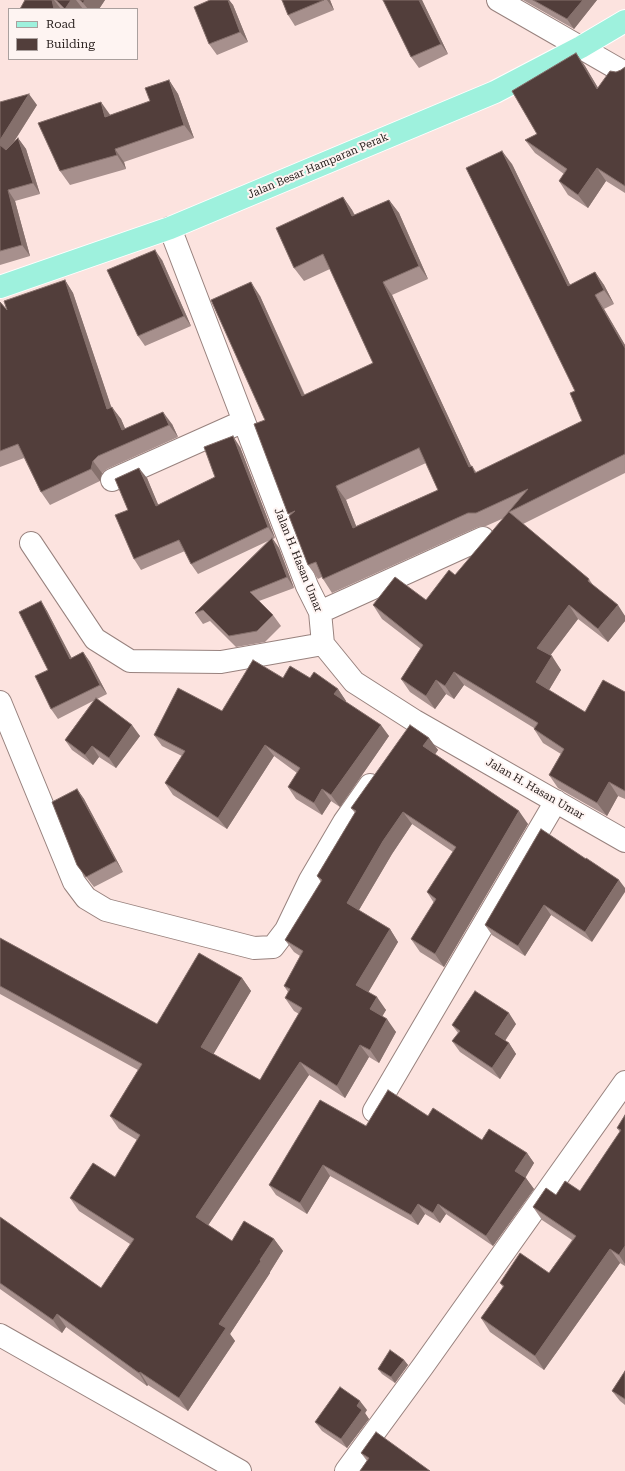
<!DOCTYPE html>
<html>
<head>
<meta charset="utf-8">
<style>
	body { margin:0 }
	#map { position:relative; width:625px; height:1471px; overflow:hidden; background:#fce3df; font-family:"Roboto Serif",serif }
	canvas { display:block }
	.legend { position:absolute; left:8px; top:8px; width:130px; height:52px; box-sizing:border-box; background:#fef4f2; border:1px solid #aaa09e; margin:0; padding:5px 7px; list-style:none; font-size:12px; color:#2c2321 }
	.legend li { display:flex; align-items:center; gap:8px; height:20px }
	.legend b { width:20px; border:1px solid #aaa09e }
</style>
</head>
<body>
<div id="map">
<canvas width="625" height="1471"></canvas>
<ul class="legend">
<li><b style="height:5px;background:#9ef1dd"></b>Road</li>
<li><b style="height:11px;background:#523e3b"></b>Building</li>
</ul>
</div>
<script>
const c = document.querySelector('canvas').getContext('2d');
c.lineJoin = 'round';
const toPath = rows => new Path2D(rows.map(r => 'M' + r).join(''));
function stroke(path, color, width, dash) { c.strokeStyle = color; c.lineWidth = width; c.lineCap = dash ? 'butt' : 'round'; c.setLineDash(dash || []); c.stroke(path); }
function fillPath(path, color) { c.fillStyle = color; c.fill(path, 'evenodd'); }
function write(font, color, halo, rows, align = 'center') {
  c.font = font + ' "Roboto Serif",serif'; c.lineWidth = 4; c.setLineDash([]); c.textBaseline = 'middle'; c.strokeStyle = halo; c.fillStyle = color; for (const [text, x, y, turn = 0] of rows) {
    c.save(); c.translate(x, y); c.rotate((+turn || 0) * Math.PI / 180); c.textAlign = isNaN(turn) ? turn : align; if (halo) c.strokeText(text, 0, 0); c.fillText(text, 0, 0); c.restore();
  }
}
const minor = toPath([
	[498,0,625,73],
	[170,228,307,586,320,612,323,644,354,682,415,721,625,841],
	[112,480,244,421],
	[31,543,95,639,130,661,221,662,323,644],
	[320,612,483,538],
	[0,702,74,882,86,898,106,910,254,948,273,947,286,930,310,880,344,822,370,785],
	[374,1111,556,801],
	[0,1335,240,1471],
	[346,1471,423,1366,625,1082]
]);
const major = toPath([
	[0,287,170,228,495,92,581,47,625,21]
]);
const wall = toPath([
	[25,0,105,0,99,9,20,9],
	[210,0,229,0,233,5,248,42,217,55,209,44],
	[282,0,330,0,334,10,295,26,288,15],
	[383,0,422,0,448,54,419,68,411,57],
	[523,0,597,0,574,29],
	[576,53,585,66,598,88,616,72,621,70,625,67,625,193,606,181,588,208,568,195,559,181,564,174,535,153,525,140,537,134],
	[169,80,178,94,194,138,124,162,126,169,70,185,60,171,110,115,150,101],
	[0,102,37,105,12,145,18,138,26,149,40,194,15,201,30,256,0,265],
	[512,164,570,285,595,272,604,285,614,304,604,309,625,345,625,473,523,524,589,579,593,585,625,616,625,621,608,642,578,619,550,656,561,670,549,690,585,712,625,692,625,799,618,796,607,816,558,788,549,775,561,754,543,743,534,729,534,728,464,685,454,699,446,694,435,709,410,692,401,679,421,649,382,619,373,605,426,600,455,575,504,518,486,526,478,527,332,593,323,579,322,577,318,579,308,565,290,515,288,514,265,420,260,296,305,395,373,363,330,269,304,281,294,268,343,197,352,210,355,215,389,200,399,213,428,279,392,295,471,466,472,466,477,473,582,421,575,391],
	[426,463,438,490,356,526,346,500],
	[162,260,191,326,145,346,138,336],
	[65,280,73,293,111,407,121,419,125,429,172,424,178,437,107,469,102,473,100,481,50,505,41,492,24,458,0,467,0,302,7,310],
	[240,447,275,538,273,539,279,548,294,588,259,601,273,615,281,626,265,642,236,647,210,621,203,624,195,613,268,541,198,574,191,564,185,551,141,570,134,559,128,510,147,478,158,505,215,477],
	[41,601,47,611,71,658,83,652,90,662,107,694,97,699,140,736,116,768,99,757,93,765,72,750,65,740,93,701,58,719,51,709,48,670],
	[283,678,310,678,338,689,346,701,346,702,389,736,340,807,331,801,322,815,296,799,288,787,297,773,274,756,227,829,173,795,165,783,182,756,162,746,154,735,222,711],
	[429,738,438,750,435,754,528,824,444,967,420,952,411,939,434,903,427,892,453,852,412,824,392,854,359,910,390,929,398,942,368,992,386,1010,382,1016,396,1032,379,1063,369,1057,345,1098,309,1075,208,1225,232,1241,274,1239,283,1251,270,1272,270,1273,230,1334,235,1341,188,1411,148,1385,147,1386,66,1327,62,1333,0,1289,0,1217,101,1288,130,1244,79,1211,70,1198,115,1177,137,1140,119,1129,110,1116,138,1070,0,994,0,938,157,1024,242,978,251,991,213,1054,260,1080,299,1014,294,1011,285,998,288,992,284,986,300,956,294,952,285,940,321,882,317,876,355,813,351,808],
	[77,789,84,799,123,872,94,887,77,865],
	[541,829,592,942,551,915,525,956,492,935,485,925],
	[516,1024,505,1041,509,1043,516,1054,500,1079,460,1052,452,1041,458,1033,452,1025],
	[625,1115,625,1266,620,1263,544,1370,490,1332,481,1318,503,1287,500,1283,549,1273,572,1240,542,1220,533,1207,556,1195,580,1191,620,1132,617,1128],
	[428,1116,482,1140,527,1153,534,1163,525,1177,534,1189,493,1246,446,1214,440,1223,425,1214,418,1225,330,1176,307,1214,276,1195,269,1185,366,1126],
	[404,1360,408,1365,395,1383,382,1374,378,1369],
	[625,1371,625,1405,620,1401,612,1391],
	[367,1410,365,1413,369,1419,347,1448,322,1431,315,1422],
	[361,1453,430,1471,367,1461]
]);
const shadedWall = toPath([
	[52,0,54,0,61,9,54,9],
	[71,0,76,0,83,9,65,9],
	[85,0,105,0,99,9,88,9,83,3],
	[228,0,229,0,233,5,248,42,240,32],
	[327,0,330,0,334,10],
	[419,0,422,0,448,54,441,44],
	[583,0,597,0,574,29,567,19],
	[576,53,585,66,607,103,597,89],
	[169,80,178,94,194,138,184,125],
	[29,94,37,105,6,154,0,146,0,140],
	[101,102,111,116,105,117],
	[18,138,26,149,40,194,33,183],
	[115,149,124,162,126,169,117,155],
	[502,151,512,164,577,299,568,286],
	[597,168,606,181,588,208,578,195],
	[8,190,15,201,30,256,22,245],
	[343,197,352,210,361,229,352,216],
	[389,200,399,213,428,279,419,266],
	[155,250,162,260,191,326,184,316],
	[595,272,604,285,614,304,604,290],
	[65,280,73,293,116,421,107,409],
	[251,282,260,296,311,410,302,396],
	[383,282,392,295,478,481,469,467],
	[595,295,604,309,625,345,625,348],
	[112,407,121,419,131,442,122,430],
	[163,412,172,424,178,437,169,425],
	[233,436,240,447,275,538,268,527],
	[93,461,102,473,100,481,91,469],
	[139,468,147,478,163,516,156,506],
	[336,486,346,500,362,541,353,528],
	[272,538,279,548,294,588,287,577],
	[41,601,47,611,77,668,70,659],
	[569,605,578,619,546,661,537,648],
	[618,605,625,616,625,621,608,642,598,629],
	[83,652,90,662,107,694,100,685],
	[552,656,561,670,546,695,536,682],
	[454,672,464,685,454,699,445,686],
	[436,680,446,694,435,709,426,696],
	[338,689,346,701,343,706,334,694],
	[132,725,140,736,116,768,109,758],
	[381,725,389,736,340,807,331,795],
	[429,738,438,750,432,759,423,746],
	[265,745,274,756,227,829,218,818],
	[92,746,99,757,93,765,85,755],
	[609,782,618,796,607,816,597,803],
	[77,789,84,799,123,872,116,861],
	[322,789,331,801,322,815,314,803],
	[519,811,528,824,444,967,435,954],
	[403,812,412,824,392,854,356,915,347,903,383,841],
	[619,880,625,888,625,892,592,942,585,932],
	[544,905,551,915,525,956,518,946],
	[390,929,398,942,365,998,356,985],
	[242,978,251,991,210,1060,201,1047],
	[377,997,386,1010,379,1022,370,1009],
	[509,1013,516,1024,502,1045,495,1034],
	[387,1019,396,1032,379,1063,370,1050],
	[509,1043,516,1054,500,1079,492,1068],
	[360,1045,369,1057,345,1098,337,1086],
	[300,1062,309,1075,205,1230,196,1217],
	[527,1153,534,1163,523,1182,515,1171],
	[323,1165,330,1176,307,1214,300,1203],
	[526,1178,534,1189,493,1246,486,1236],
	[418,1204,425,1214,418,1225,411,1215],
	[438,1204,446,1214,440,1223,433,1213],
	[274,1239,283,1251,270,1272,270,1273,230,1334,235,1341,188,1411,179,1398,219,1324],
	[625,1246,625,1264,619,1255],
	[610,1249,620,1263,544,1370,535,1356],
	[57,1314,66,1327,62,1333,53,1320],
	[404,1360,408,1365,395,1383,391,1377],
	[140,1372,148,1385,147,1386,139,1373],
	[360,1401,367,1410,365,1413,369,1419,347,1448,341,1439,357,1406]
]);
const building = toPath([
	[25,0,52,0,54,9,20,9,25,0],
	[56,0,71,0,65,9,56,0],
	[80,0,85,0,83,3,80,0],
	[210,0,228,0,240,32,209,44,194,7,210,0],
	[282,0,324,0,288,15,282,0],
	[383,0,419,0,441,44,411,57,383,0],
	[533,0,583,0,567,19,533,0],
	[576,53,597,89,610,71,616,72,621,70,625,67,625,186,597,168,578,195,559,181,567,169,525,140,537,134,512,91,576,53],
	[169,80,184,125,115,149,117,155,60,171,38,123,101,102,105,117,150,101,145,88,169,80],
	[29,94,0,140,0,102,29,94],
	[18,138,33,183,8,190,22,245,0,251,0,145,6,150,18,138],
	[502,151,568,286,595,272,604,290,595,295,625,348,625,454,509,512,589,579,588,581,618,605,598,629,569,605,537,648,552,656,536,682,585,712,603,680,625,692,625,791,609,782,597,803,549,775,564,749,534,729,538,723,454,672,445,686,436,680,426,696,401,679,423,645,373,605,395,577,426,600,449,570,455,575,528,489,476,513,468,513,323,579,316,562,308,565,289,516,295,511,288,514,254,424,265,420,211,300,251,282,302,396,373,363,323,254,294,268,276,228,343,197,352,216,389,200,419,266,383,282,469,467,472,466,475,473,582,421,570,393,575,391,466,168,502,151],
	[419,448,438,490,353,528,336,486,419,448],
	[155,250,184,316,138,336,107,270,155,250],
	[65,280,107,409,112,407,122,430,163,412,169,425,98,456,93,461,91,469,41,492,18,444,0,451,0,302,7,310,4,301,65,280],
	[233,436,268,527,191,564,179,540,134,559,115,515,128,510,115,479,139,468,156,506,215,477,204,447,233,436],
	[272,538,287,577,250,592,273,615,257,631,229,636,203,610,195,613,272,538],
	[41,601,70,659,83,652,100,685,51,709,35,676,48,670,19,612,41,601],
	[253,660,283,678,290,666,310,678,314,672,338,689,334,694,381,725,331,795,322,789,314,803,288,787,300,768,265,745,218,818,165,783,185,751,154,735,178,688,222,711,253,660],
	[96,698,132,725,109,758,92,746,85,755,65,740,96,698],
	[410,725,429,738,423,746,519,811,435,954,411,939,436,899,427,892,456,847,403,812,383,841,347,903,390,929,356,985,377,997,370,1009,387,1019,370,1050,360,1045,337,1086,300,1062,196,1217,232,1241,244,1221,274,1239,260,1260,261,1261,219,1324,226,1328,179,1398,140,1372,139,1373,57,1314,53,1320,0,1283,0,1217,101,1288,134,1239,70,1198,93,1163,115,1177,140,1135,110,1116,142,1064,0,986,0,938,157,1024,199,953,242,978,201,1047,260,1080,302,1008,285,998,290,989,284,986,303,951,285,940,322,880,317,876,356,811,351,808,410,725],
	[77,789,116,861,86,877,77,865,52,802,77,789],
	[541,829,586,859,586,858,619,880,585,932,544,905,518,946,485,925,541,829],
	[475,991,509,1013,495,1034,509,1043,492,1068,452,1041,460,1031,452,1025,475,991],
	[388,1090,428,1116,433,1108,482,1140,489,1129,527,1153,515,1171,526,1178,486,1236,438,1204,433,1213,418,1204,411,1215,323,1165,300,1203,269,1185,320,1100,366,1126,388,1090],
	[625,1115,625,1246,619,1255,610,1249,535,1356,481,1318,504,1286,500,1283,520,1253,549,1273,576,1236,533,1207,546,1188,556,1195,565,1181,580,1191,621,1130,617,1128,625,1115],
	[390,1350,404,1360,391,1377,378,1369,390,1350],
	[625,1371,625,1399,612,1391,625,1371],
	[340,1387,360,1401,357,1406,362,1410,341,1439,315,1422,340,1387],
	[376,1432,430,1471,360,1471,369,1458,361,1453,376,1432]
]);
const streetNames = [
	["Jalan Besar Hamparan Perak",318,166,-23],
	["Jalan H. Hasan Umar",298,560,68],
	["Jalan H. Hasan Umar",535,789,30]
];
stroke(minor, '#98827e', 24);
stroke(major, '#fff', 24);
stroke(minor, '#fff', 22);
stroke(major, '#9ef1dd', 22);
fillPath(wall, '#a7908d');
fillPath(shadedWall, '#85706c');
fillPath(building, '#523e3b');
stroke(building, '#85706c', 1);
write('11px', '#2c2321', '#fef4f2', streetNames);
</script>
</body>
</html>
